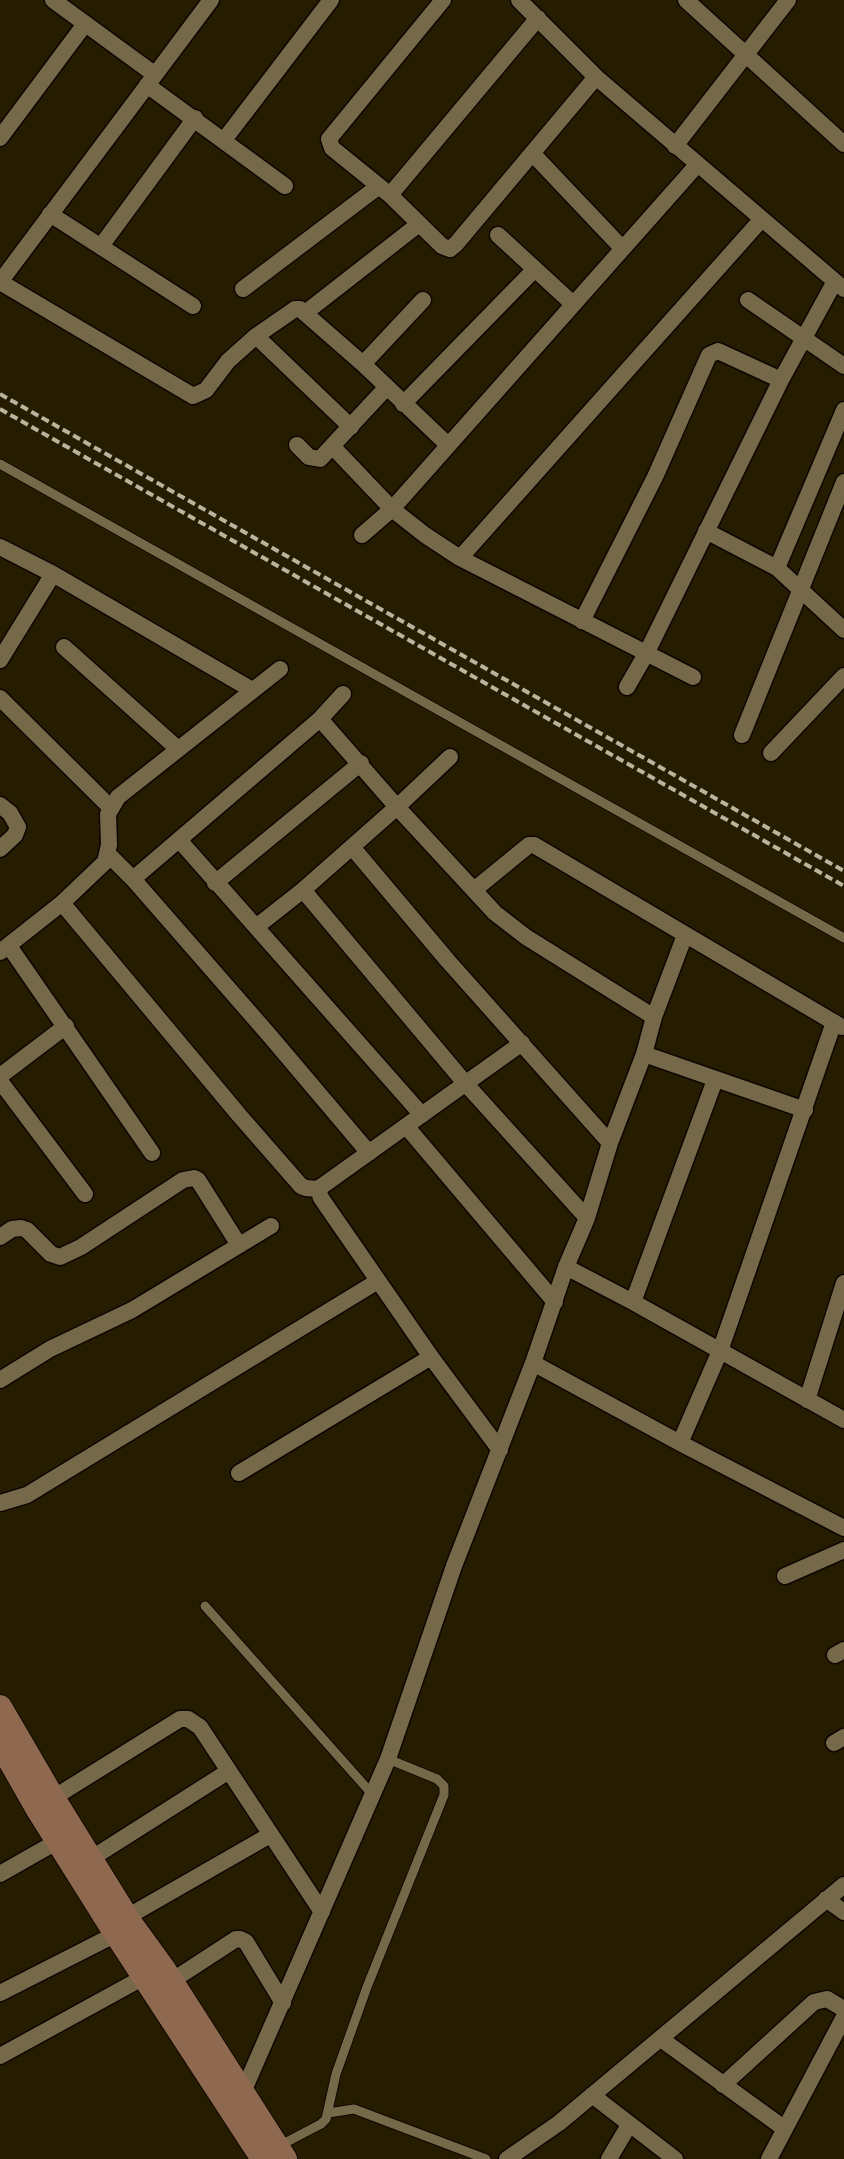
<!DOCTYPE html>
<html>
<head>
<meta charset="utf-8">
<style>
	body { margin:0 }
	canvas { display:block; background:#261c00 }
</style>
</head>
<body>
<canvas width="844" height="2159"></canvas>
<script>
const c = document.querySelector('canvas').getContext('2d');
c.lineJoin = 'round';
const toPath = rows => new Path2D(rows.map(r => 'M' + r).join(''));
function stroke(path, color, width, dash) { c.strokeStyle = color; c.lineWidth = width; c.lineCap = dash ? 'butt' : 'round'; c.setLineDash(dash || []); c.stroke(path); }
const lane = toPath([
	[0,464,844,938],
	[205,1606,372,1794],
	[328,2113,354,2109,486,2159],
	[277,2147,321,2124,326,2119,336,2074,367,1987,444,1795,444,1786,437,1779,388,1759]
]);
const street = toPath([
	[53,0,154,74],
	[443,0,329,139,332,148,390,195,442,246,450,249,456,244,596,77],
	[519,0,596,77,844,289],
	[686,0,844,144],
	[147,85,285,186],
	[0,138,85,24],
	[224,140,331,0],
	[675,146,788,0],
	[532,153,622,248],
	[390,195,538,18],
	[50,214,193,306],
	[498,235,573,304],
	[101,246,195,118],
	[0,282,193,396,206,390,228,361,256,336,295,309,300,309,363,364,448,445],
	[0,282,211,0],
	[243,289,379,186],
	[748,300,844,366],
	[305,313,419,224],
	[256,336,351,427],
	[363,364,423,300],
	[403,404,535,269],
	[297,445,309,457,320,459,386,388],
	[333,447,392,509,425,535,460,558,693,677],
	[706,531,777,568,844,630],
	[362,535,392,509,697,165],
	[0,547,53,574,252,690],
	[460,558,761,220],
	[777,568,844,410],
	[582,621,655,477,709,355,718,351,781,380],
	[64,647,178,749],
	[0,660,53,574],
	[627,687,646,654,781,380,834,283],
	[0,698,110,807],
	[320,719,397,807,495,913,526,937,654,1017],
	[742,735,844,482],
	[771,753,844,676],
	[0,805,10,813,18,827,15,835,0,849],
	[180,841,422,1115],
	[352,847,448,961,610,1143],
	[108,854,133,879,270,1036,369,1153],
	[133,879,320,719,343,694],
	[215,883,361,763],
	[303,890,465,1083,587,1218],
	[474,890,529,845,534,845,842,1027],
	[62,903,239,1115,301,1186,306,1188,318,1189,522,1043],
	[256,927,303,890,397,807,450,757],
	[9,946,152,1153],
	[0,952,62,903,105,862,109,845,108,814,118,797,280,669],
	[644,1054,805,1110],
	[0,1076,66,1026],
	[0,1081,85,1194],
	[406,1126,555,1302],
	[318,1189,321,1198,431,1357,500,1450],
	[0,1237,12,1229,21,1228,27,1230,51,1254,60,1257,81,1247,183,1180,194,1178,198,1180,239,1245],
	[566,1267,633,1302,844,1420],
	[633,1302,715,1080],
	[533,1363,680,1443,844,1528],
	[0,1380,50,1349,132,1310,271,1226],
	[807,1400,844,1283],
	[680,1443,720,1351,834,1022],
	[239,1473,431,1357],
	[0,1503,27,1495,378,1281],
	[785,1576,844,1550],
	[835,1655,844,1650],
	[834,1743,844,1737],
	[53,1798,180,1719,188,1719,200,1727,322,1912],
	[92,1858,229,1771],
	[0,1874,58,1841],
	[826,1899,844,1912],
	[127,1917,270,1835],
	[170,1982,236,1939,240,1939,246,1942,283,2003],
	[0,1993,116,1934],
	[661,2039,785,2129],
	[0,2056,144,1977],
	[723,2085,814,2002,827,1999,844,2009],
	[592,2095,675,2159],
	[240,2099,388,1759,454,1566,533,1363,566,1267,587,1218,610,1143,644,1054,654,1017,685,935],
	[507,2159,559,2123,844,1885],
	[609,2159,629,2125],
	[769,2159,844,2017]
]);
const secondary = toPath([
	[0,1707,53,1798,131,1924,163,1968,285,2159],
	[0,1743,37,1808,111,1926,263,2159]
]);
const rail = toPath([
	[0,394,844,871],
	[0,409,844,886]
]);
stroke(lane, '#0f0600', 11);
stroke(street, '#0f0600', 19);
stroke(secondary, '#0f0600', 26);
stroke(lane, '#75694a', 9);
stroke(street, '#75694a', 16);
stroke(secondary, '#8e6950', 24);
stroke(rail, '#bab39e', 4, [8, 4]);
</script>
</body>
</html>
